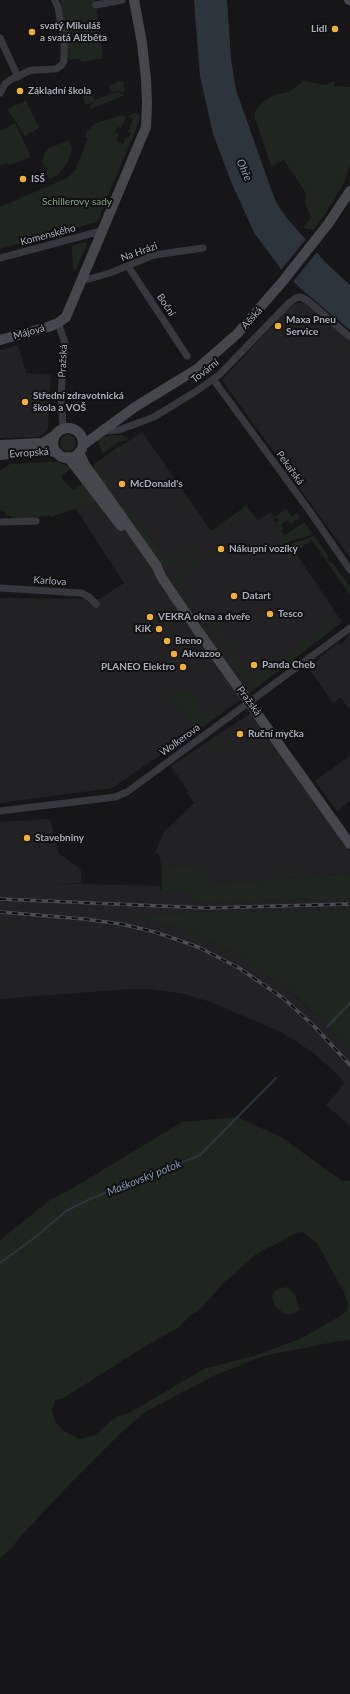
<!DOCTYPE html>
<html>
<head>
<meta charset="utf-8">
<style>
	body { margin:0 }
	canvas { display:block; background:#161618 }
</style>
</head>
<body>
<canvas width="350" height="1694"></canvas>
<script>
const c = document.querySelector('canvas').getContext('2d');
c.lineJoin = 'round';
function fillPath(path, color) { c.fillStyle = color; c.fill(path, 'evenodd'); }
const toPath = rows => new Path2D(rows.map(r => 'M' + r).join(''));
function stroke(path, color, width, dash) { c.strokeStyle = color; c.lineWidth = width; c.lineCap = dash ? 'butt' : 'round'; c.setLineDash(dash || []); c.stroke(path); }
function write(font, color, halo, rows, align = 'center') {
  c.font = font + ' Lato,sans-serif'; c.lineWidth = 4; c.setLineDash([]); c.textBaseline = 'middle'; c.strokeStyle = halo; c.fillStyle = color; for (const [text, x, y, turn = 0] of rows) {
    c.save(); c.translate(x, y); c.rotate((+turn || 0) * Math.PI / 180); c.textAlign = isNaN(turn) ? turn : align; if (halo) c.strokeText(text, 0, 0); c.fillText(text, 0, 0); c.restore();
  }
}
const built = toPath([
	[305,302,350,341,350,558,222,380,293,304],
	[18,345,26,373,51,375,48,428,44,434,38,437,0,438,0,350],
	[142,432,211,531,246,506,258,520,269,513,342,622,239,701,112,788,0,803,0,598,100,599,124,583,76,509,97,502,95,464],
	[350,633,350,707,348,708,341,697,333,703,308,667,337,644,340,645,346,640,347,636],
	[251,713,350,852,350,873,211,884,210,880,199,873,200,867,161,864,159,855,155,853,164,832,194,803,187,793,188,791,171,766],
	[350,756,350,801,337,811,315,781],
	[50,819,59,854,81,869,81,883,46,883,159,886,162,891,188,892,191,903,350,898,350,909,191,912,134,916,186,931,233,952,274,978,325,1023,350,1050,350,1126,326,1105,345,1083,336,1073,311,1051,283,1033,211,1002,184,994,151,989,128,989,0,999,0,822]
]);
const green = toPath([
	[61,0,95,0,103,58,82,62,78,58,71,60,67,57],
	[120,81,123,82,125,92,118,91,112,92,109,86],
	[303,81,325,85,334,81,334,86,350,87,350,163,345,180,333,202,314,230,303,228,311,218,305,202,306,193,284,160,271,166,255,118,255,112,261,103,275,95,289,92],
	[89,86,95,101,86,105,80,89],
	[117,92,125,95,90,109,90,106,97,99],
	[26,101,39,128,25,136,7,109],
	[136,113,139,115,140,120,97,222,0,249,0,207,67,178,76,169,88,138,85,137,87,132,94,124,123,115,124,117,126,117,121,128,117,127,115,132,119,134,116,141,123,144,126,137,129,138,131,133,128,132,133,119,127,116],
	[15,123,31,157,9,165,7,163,0,166,0,131],
	[69,140,72,149,68,161,58,175,49,179,45,170,48,169,47,167,45,168,42,161,47,149],
	[85,242,87,244,76,270,73,270,72,246],
	[111,435,122,435,129,439,118,442,103,453,96,439],
	'60 443a8 8 0 1 1 16 0a8 8 0 1 1-16 0Z',
	[118,447,125,447,128,451,126,453,115,452,98,466,98,469,113,490,112,495,94,470,95,464],
	[48,462,58,462,72,468,62,476,64,481,73,490,83,483,97,502,50,517,50,515,24,519,15,519,0,510,0,471,10,464],
	[187,498,211,532,246,506,258,521,255,522,249,514,243,518,240,514,211,535,186,500,181,502],
	[120,506,131,510,166,559,171,556,174,560,195,545,198,550,173,565,170,566,168,564,163,564],
	[286,509,292,517,297,513,300,517,291,524,287,520,281,524,283,529,276,534,273,531,278,526,276,522,279,520,277,517,274,519,269,513,271,512,274,517],
	[304,522,312,533,311,535,282,544,280,539],
	[314,536,329,557,327,558,330,563,332,562,350,587,350,595,312,540,287,557,280,548],
	[203,555,206,560,184,575,187,578,182,582,194,600,197,598,198,599,193,603,177,580,175,575],
	[200,603,239,657,238,659,243,666,245,666,253,677,336,619,337,620,334,628,280,670,259,685,253,686,246,683,236,669,230,653,218,637,220,635,216,630,214,631],
	[188,685,192,686,188,690,207,716,212,714,220,707,222,711,222,713,203,727,198,726,193,721,192,722,173,704,174,696],
	[220,735,226,744,219,748,220,751,216,753,208,743],
	[161,864,200,867,199,873,209,875,211,884,350,873,350,898,191,903,188,892,162,891],
	[350,909,350,1050,325,1023,292,993,253,965,233,952,186,931,133,916,191,912],
	[238,1117,284,1139,342,1181,350,1181,350,1340,339,1341,263,1356,213,1376,145,1412,125,1429,68,1486,17,1540,13,1547,0,1558,0,1240,50,1200,73,1188,182,1122],
	[303,1232,317,1243,344,1292,348,1305,346,1312,342,1315,300,1339,257,1355,204,1369,131,1412,114,1418,96,1435,79,1439,62,1430,56,1422,52,1411,55,1400,62,1399,147,1345,178,1328,191,1315,198,1311,224,1283,255,1255,296,1233],
	[287,1287,295,1295,300,1310,290,1315,283,1313,275,1306,272,1296,275,1291,281,1288]
]);
const water = toPath([
	[194,0,227,0,231,60,236,90,271,189,276,202,286,217,325,262,350,285,350,330,300,288,281,269,255,234,252,228,232,184,213,134,200,76]
]);
const pier = toPath([
	[307,238,318,251,292,283,280,271]
]);
const stream = toPath([
	[327,1027,350,1003],
	[0,1263,37,1236,66,1211,88,1200,200,1155,276,1078]
]);
const street = toPath([
	[96,5,122,0],
	[0,38,18,77],
	[0,93,5,84,10,80,29,71,34,70,56,69,62,65,64,61,64,42,58,7,55,0],
	[0,258,101,231],
	[128,266,187,356],
	[82,279,89,279,110,273,154,255,203,248],
	[58,323,65,343,61,395,63,428],
	[213,379,311,513,350,570],
	[104,431,119,430,154,417,195,392,219,375,289,303,296,298,300,297,307,300,350,337],
	[0,522,36,521],
	[0,588,81,593,89,597,96,604],
	[0,811,115,797,127,792,350,628]
]);
const secondary = toPath([
	[349,0,350,0],
	[0,340,48,327,58,323,66,317,146,127,147,103,146,79,142,43,134,0],
	'53 443a15 15 0 1 1 30 0a15 15 0 1 1-30 0Z',
	[0,445,43,443,54,436],
	[83,445,135,407,197,369,237,334,283,281,328,224,350,191],
	[79,452,85,465,156,565,162,578,196,628,350,844],
	[0,455,47,450,58,453],
	[68,457,121,526]
]);
const rail = toPath([
	[0,899,207,908,350,904],
	[0,912,84,919,121,924,155,932,198,947,239,968,283,998,314,1026,350,1065]
]);
const markers = [
	[335,29,4,"#f2b134"],
	[32,32,4,"#f2b134"],
	[20,91,4,"#f2b134"],
	[23,179,4,"#f2b134"],
	[278,326,4,"#f2b134"],
	[25,402,4,"#f2b134"],
	[122,484,4,"#f2b134"],
	[221,549,4,"#f2b134"],
	[234,596,4,"#f2b134"],
	[270,614,4,"#f2b134"],
	[150,617,4,"#f2b134"],
	[159,629,4,"#f2b134"],
	[167,641,4,"#f2b134"],
	[174,654,4,"#f2b134"],
	[254,665,4,"#f2b134"],
	[183,667,4,"#f2b134"],
	[240,734,4,"#f2b134"],
	[27,838,4,"#f2b134"]
];
const poiNames = [
	["svatý Mikuláš",40,26],
	["a svatá Alžběta",40,38],
	["Lidl",327,29,"right"],
	["Základní škola",28,91],
	["ISŠ",31,179],
	["Maxa Pneu",286,320],
	["Service",286,332],
	["Střední zdravotnická",33,396],
	["škola a VOŠ",33,408],
	["McDonald's",130,484],
	["Nákupní vozíky",229,549],
	["Datart",242,596],
	["Tesco",278,614],
	["VEKRA okna a dveře",158,617],
	["KiK",151,629,"right"],
	["Breno",175,641],
	["Akvazoo",182,654],
	["Panda Cheb",262,665],
	["PLANEO Elektro",175,667,"right"],
	["Ruční myčka",248,734],
	["Stavebniny",35,838]
];
const parkNames = [
	["Schillerovy sady",77,202]
];
const streetNames = [
	["Komenského",48,235,-15],
	["Na Hrázi",139,252,-20],
	["Boční",166,305,56],
	["Ašská",252,318,-48],
	["Májová",29,332,-15],
	["Pražská",63,361,-87],
	["Tovární",205,371,-38],
	["Evropská",29,453,-4],
	["Pekařská",290,468,54],
	["Karlova",50,581,4],
	["Pražská",249,701,54],
	["Wolkerova",180,740,-36]
];
const waterNames = [
	["Ohře",244,170,66],
	["Maškovský potok",144,1178,-22]
];
fillPath(built, '#222225');
fillPath(green, '#1e261f');
fillPath(water, '#2c353c');
fillPath(pier, '#161618');
stroke(stream, '#2c353c', 2);
stroke(street, '#37383d', 7);
stroke(secondary, '#45474d', 10);
stroke(rail, '#4a4c52', 3.5);
stroke(rail, '#111113', 2, [6]);
for (const [x, y, r, color] of markers) { const dot = new Path2D(); dot.arc(x, y, r, 0, 2 * Math.PI); c.fillStyle = color; c.fill(dot); stroke(dot, '#111113', 1.5); }
write('bold 10px', '#a8adb8', '#111113', poiNames, 'left');
write('10px', '#7fa381', '#111113', parkNames);
write('10px', '#a8adb8', '#111113', streetNames);
write('italic 11px', '#7f9bb3', '#111113', waterNames);
</script>
</body>
</html>
